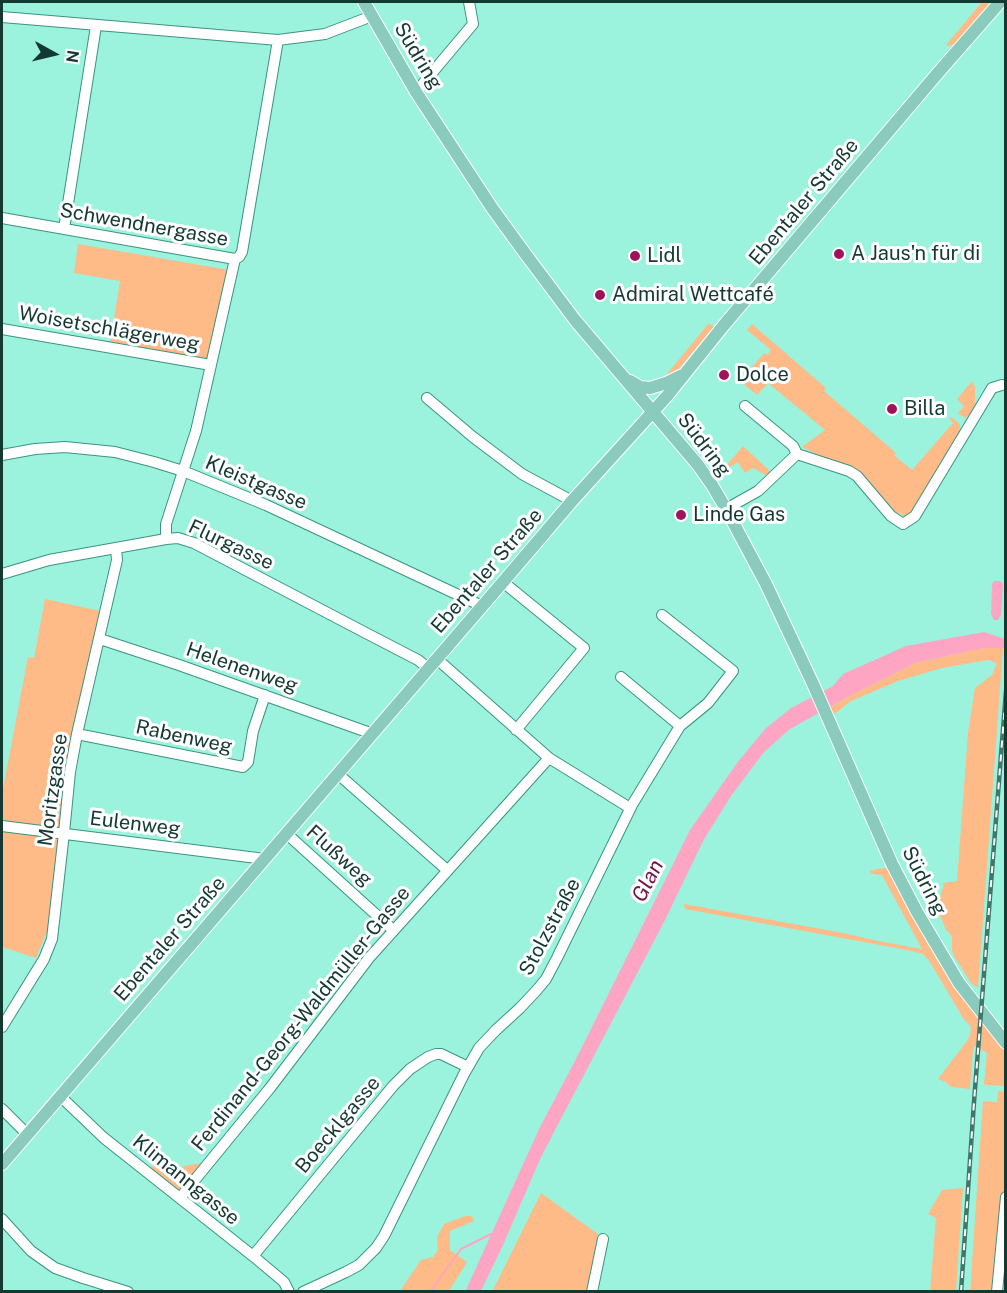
<!DOCTYPE html>
<html>
<head>
<meta charset="utf-8">
<style>
	body { margin:0 }
	#map { position:relative; width:1007px; height:1293px; overflow:hidden; background:#9bf3de; font-family:"Public Sans",sans-serif }
	canvas { display:block }
	.frame { position:absolute; inset:0; border:3px solid #143931; pointer-events:none }
	.north { position:absolute; left:24px; top:24px; width:60px; height:60px; -webkit-text-stroke:4px #fff; paint-order:stroke; rotate:98deg; font-size:16px; font-weight:700; line-height:24px; text-align:center; color:#143931 }
	.north::after { content:''; display:block; margin:auto; width:21px; height:27px; background:#143931; clip-path:polygon(50% 0,100% 100%,50% 72%,0 100%) }
</style>
</head>
<body>
<div id="map">
<canvas width="1007" height="1293"></canvas>
<div class="frame"></div>
<div class="north">N</div>
</div>
<script>
const c = document.querySelector('canvas').getContext('2d');
c.lineJoin = 'round';
function fillPath(path, color) { c.fillStyle = color; c.fill(path, 'evenodd'); }
const toPath = rows => new Path2D(rows.map(r => 'M' + r).join(''));
function stroke(path, color, width, dash) { c.strokeStyle = color; c.lineWidth = width; c.lineCap = dash ? 'butt' : 'round'; c.setLineDash(dash || []); c.stroke(path); }
function write(font, color, halo, rows, align = 'center') {
  c.font = font + ' "Public Sans",sans-serif'; c.lineWidth = 6; c.setLineDash([]); c.textBaseline = 'middle'; c.strokeStyle = halo; c.fillStyle = color; for (const [text, x, y, turn = 0] of rows) {
    c.save(); c.translate(x, y); c.rotate((+turn || 0) * Math.PI / 180); c.textAlign = isNaN(turn) ? turn : align; if (halo) c.strokeText(text, 0, 0); c.fillText(text, 0, 0); c.restore();
  }
}
const green = toPath([
	[982,2,992,2,956,44,948,46,946,45],
	[78,244,229,270,209,361,110,344,120,281,74,273],
	[709,323,714,327,671,378,662,380],
	[752,324,826,388,824,391,896,453,894,455,912,470,953,423,949,418,951,417,960,424,960,434,913,514,906,518,900,513,893,513,859,475,802,447,825,430,768,383,757,395,740,381,764,353,767,355,771,350,747,330],
	[972,381,975,387,975,404,970,415,965,418,958,413,964,406,957,399],
	[743,446,771,472,767,476,753,468,745,473,738,462,719,474],
	[45,599,101,611,61,831,2,823,2,794,28,657,34,658],
	[984,648,1003,648,978,988,971,983,954,956,952,951,952,936,946,930,939,913,941,892,944,887,943,883,957,881,968,733,975,688,992,675,997,663,988,660,942,668,898,681,851,701,833,715,830,707,853,694,915,663],
	[2,829,60,836,48,929,36,958,2,947],
	[883,868,888,868,937,957,936,958,948,976,974,1013,1005,1051,1005,1086,984,1085,987,1053,974,1046,973,1049,970,1089,951,1087,946,1082,938,1079,967,1041,970,1035,971,1027,963,1018,930,962,923,954,907,950,685,909,684,904,843,933,878,941,922,949,882,875,872,874,869,871],
	[998,1091,1005,1092,1006,1172,994,1291,970,1292,983,1101,997,1102],
	[207,1162,182,1194,149,1167,168,1163,174,1168],
	[963,1188,956,1291,930,1291,936,1218,928,1214,942,1190],
	[541,1193,598,1234,587,1291,492,1292],
	[465,1216,472,1216,474,1221,450,1231,450,1250,467,1262,449,1291,400,1291,421,1260,433,1257,438,1250,437,1237,444,1224]
]);
const water = toPath([
	[994,581,1000,581,1003,584,1001,615,998,620,994,620,991,614,992,584],
	[984,632,1005,639,1005,648,984,648,915,663,853,694,790,729,764,752,731,796,703,841,664,922,541,1157,503,1245,481,1291,465,1292,540,1127,576,1059,690,830,737,763,765,729,791,708,833,686,843,674,906,646]
]);
const stream = toPath([
	[430,1292,461,1249,491,1234]
]);
const minor = toPath([
	[2,17,278,40,325,34,372,16],
	[416,92,473,24,469,2],
	[2,218,235,259,239,257,242,252,278,40],
	[64,229,96,26],
	[2,329,211,365],
	[427,398,473,437,522,474,572,501],
	[745,406,793,446,797,454],
	[2,455,35,449,65,447,115,452,154,462,183,471,266,505,482,606],
	[726,509,758,491,797,454,849,471,857,476,891,516,903,524,915,516,992,388,1002,385],
	[166,539,166,524,196,431,235,259],
	[2,574,49,560,166,539,178,538,194,543,364,632,418,660,428,668],
	[503,582,584,648,516,730],
	[100,639,179,665,373,734],
	[437,659,549,758,630,808],
	[621,677,680,726],
	[77,734,243,767,248,762,253,731,265,695],
	[338,774,447,870],
	[2,826,265,859],
	[287,834,393,930],
	[2,1027,44,959,52,939,64,833,70,772,77,734,117,560,116,548],
	[60,1096,104,1138,253,1256,284,1282,289,1292],
	[2,1109,27,1134],
	[180,1198,270,1088,369,958,549,758],
	[2,1219,31,1251,55,1268,83,1278,128,1292],
	[253,1256,393,1086,410,1069,428,1057,436,1054,441,1054,468,1067],
	[303,1292,346,1272,359,1265,376,1248,384,1236,464,1074,479,1048,496,1030,520,1008,536,991,546,979,557,958,632,805,680,726,708,703,733,671,662,615],
	[592,1292,603,1239],
	[997,1292,1006,1197]
]);
const major = toPath([
	[364,2,416,92,492,208,524,252,575,320,698,465,712,485,726,509,766,584,813,684,892,864,917,912,959,983,1006,1043],
	[630,381,640,387,650,388,666,383,680,376],
	[2,1164,503,582,572,501,667,396,724,325,937,74,1000,2]
]);
const rail = toPath([
	[961,1292,974,1102,1006,691]
]);
const markers = [
	[839,254,6,"#a0125b"],
	[635,256,6,"#a0125b"],
	[600,295,6,"#a0125b"],
	[724,375,6,"#a0125b"],
	[892,409,6,"#a0125b"],
	[681,515,6,"#a0125b"]
];
const streetNames = [
	["Südring",418,56,59],
	["Ebentaler Straße",804,202,-50],
	["Schwendnergasse",144,225,10],
	["Woisetschlägerweg",109,329,10],
	["Südring",704,445,53],
	["Kleistgasse",256,483,23],
	["Flurgasse",231,545,25],
	["Ebentaler Straße",487,571,-49],
	["Helenenweg",242,668,19],
	["Rabenweg",184,737,12],
	["Moritzgasse",53,790,-82],
	["Eulenweg",135,824,7],
	["Flußweg",339,856,42],
	["Südring",924,881,63],
	["Stolzstraße",550,927,-62],
	["Ebentaler Straße",170,939,-49],
	["Ferdinand-Georg-Waldmüller-Gasse",301,1019,-51],
	["Boecklgasse",338,1125,-50],
	["Klimanngasse",186,1180,39]
];
const poiNames = [
	["A Jaus'n für di",851,254],
	["Lidl",647,256],
	["Admiral Wettcafé",612,295],
	["Dolce",736,375],
	["Billa",904,409],
	["Linde Gas",693,515]
];
const waterNames = [
	["Glan",648,881,-63]
];
fillPath(green, '#feba87');
fillPath(water, '#fea5c4');
stroke(stream, '#fea5c4', 2);
stroke(minor, '#3a9481', 12);
stroke(major, '#fff', 14);
stroke(minor, '#fff', 10);
stroke(major, '#8acbbe', 12);
stroke(rail, '#41776b', 4.5);
stroke(rail, '#fff', 2, [7]);
for (const [x, y, r, color] of markers) { const dot = new Path2D(); dot.arc(x, y, r, 0, 2 * Math.PI); c.fillStyle = color; c.fill(dot); stroke(dot, '#fff', 2); }
write('20px', '#143931', '#fff', streetNames);
write('20px', '#143931', '#fff', poiNames, 'left');
write('italic 21px', '#751543', '#fff', waterNames);
</script>
</body>
</html>
